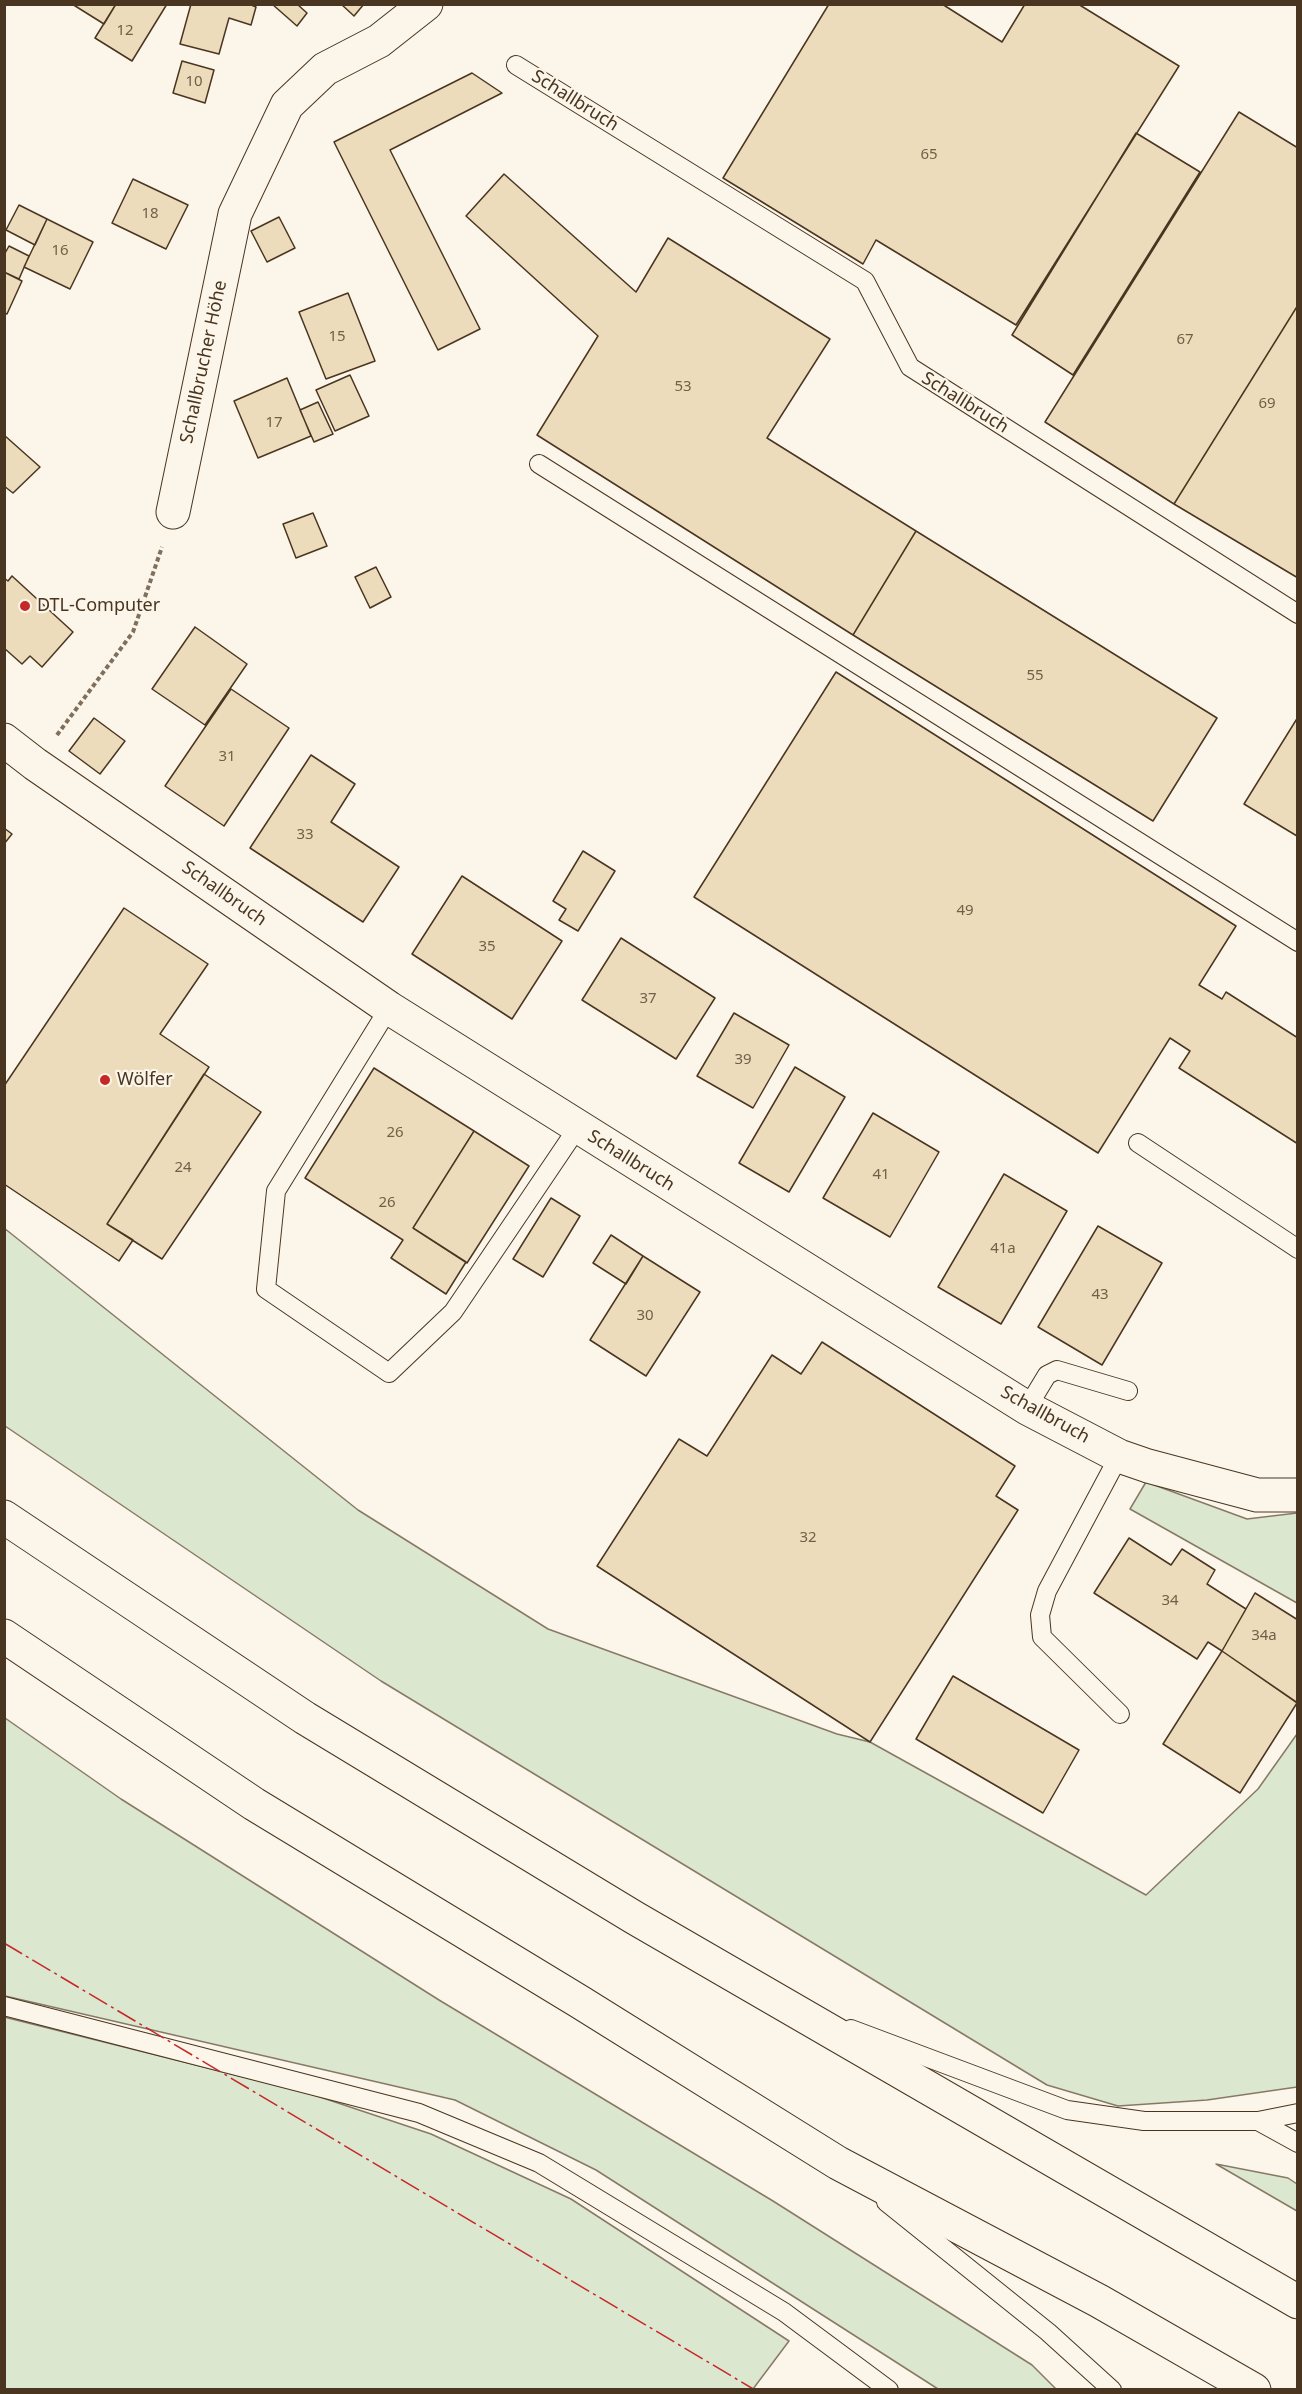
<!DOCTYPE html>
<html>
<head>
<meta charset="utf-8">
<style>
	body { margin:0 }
	#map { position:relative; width:1302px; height:2394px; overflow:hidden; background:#fbf6e9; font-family:"Noto Sans",sans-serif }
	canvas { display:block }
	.frame { position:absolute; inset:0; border:6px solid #4a3520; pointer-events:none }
</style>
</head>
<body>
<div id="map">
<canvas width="1302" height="2394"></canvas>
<div class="frame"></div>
</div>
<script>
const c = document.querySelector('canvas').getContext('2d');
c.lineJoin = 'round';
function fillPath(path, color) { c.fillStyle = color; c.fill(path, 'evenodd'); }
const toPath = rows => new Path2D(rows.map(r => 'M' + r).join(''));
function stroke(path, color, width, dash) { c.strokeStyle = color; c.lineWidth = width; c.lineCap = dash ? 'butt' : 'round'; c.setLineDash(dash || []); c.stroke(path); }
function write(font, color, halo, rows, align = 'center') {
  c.font = font + ' "Noto Sans",sans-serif'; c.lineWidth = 4.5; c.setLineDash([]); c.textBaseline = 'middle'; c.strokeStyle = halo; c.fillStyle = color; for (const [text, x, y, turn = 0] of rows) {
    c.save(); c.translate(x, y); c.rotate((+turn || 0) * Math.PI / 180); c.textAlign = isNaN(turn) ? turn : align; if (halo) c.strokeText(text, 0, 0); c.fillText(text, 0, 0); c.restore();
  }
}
const green = toPath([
	[4,1228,358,1510,548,1629,837,1734,870,1742,1146,1895,1258,1789,1297,1734,1297,2087,1207,2100,1118,2106,1047,2085,381,1681,5,1426,4,1228],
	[1146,1482,1247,1519,1297,1513,1297,1603,1130,1509,1146,1482],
	[5,1718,121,1799,439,2000,773,2201,1032,2365,1056,2389,938,2389,596,2170,455,2100,5,1996,5,1718],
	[4,2017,308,2093,431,2134,571,2199,789,2341,753,2389,5,2389,4,2017],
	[1216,2164,1288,2178,1297,2184,1297,2211,1216,2164]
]);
const building = toPath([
	[72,4,116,4,104,24,72,4],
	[116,4,167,4,132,61,95,38,116,4],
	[191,4,249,4,256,7,251,25,229,18,219,54,180,44,191,4],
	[272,4,297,4,307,13,297,26,272,4],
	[341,4,364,4,354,16,341,4],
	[829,4,942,4,1002,42,1025,4,1078,4,1179,66,1016,325,876,240,863,264,723,178,829,4],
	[182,61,214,70,205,103,173,93,182,61],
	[472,73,502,93,390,150,480,329,438,350,334,142,472,73],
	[1239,112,1298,148,1298,305,1174,504,1045,422,1239,112],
	[1136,133,1200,172,1073,375,1012,335,1136,133],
	[504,174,636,292,668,238,830,339,767,438,916,531,853,635,537,435,598,336,466,216,504,174],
	[133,179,188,205,166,249,112,223,133,179],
	[19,205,47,219,35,245,6,230,19,205],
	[279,217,295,248,267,262,251,231,279,217],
	[47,219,93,242,70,289,24,267,47,219],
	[9,246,29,256,19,279,4,272,4,255,9,246],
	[4,272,22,281,7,314,4,313,4,272],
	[348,293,375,361,326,379,299,312,348,293],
	[1298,305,1298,578,1174,504,1298,305],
	[350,375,369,416,335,431,316,390,350,375],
	[287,378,311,436,258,458,234,401,287,378],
	[318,402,333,434,314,442,300,410,318,402],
	[4,435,40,467,13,493,4,486,4,435],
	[313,513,327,546,296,558,283,524,313,513],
	[916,531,1217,718,1153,821,853,635,916,531],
	[376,567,391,597,370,608,355,577,376,567],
	[12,576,73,632,42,667,30,656,22,664,4,648,4,578,8,581,12,576],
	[195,627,247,664,205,725,152,689,195,627],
	[836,672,1236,926,1199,985,1222,999,1226,992,1298,1038,1298,1144,1179,1068,1190,1051,1170,1038,1098,1153,694,897,836,672],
	[231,689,289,728,224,826,165,786,231,689],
	[1298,717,1298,835,1297,836,1244,804,1298,717],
	[94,718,125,741,100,774,69,751,94,718],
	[311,755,355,784,331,822,399,867,363,922,250,848,311,755],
	[4,828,12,834,4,844,4,828],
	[583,851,615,871,578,931,559,920,566,909,553,901,583,851],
	[462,876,562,941,512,1019,412,954,462,876],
	[124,908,208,964,160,1034,209,1067,107,1224,133,1240,119,1261,4,1184,4,1086,124,908],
	[621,938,715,998,676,1059,582,1000,621,938],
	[734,1013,789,1045,753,1108,697,1076,734,1013],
	[795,1067,845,1097,789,1192,739,1163,795,1067],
	[374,1068,474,1131,413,1228,466,1262,446,1294,391,1258,403,1240,305,1178,374,1068],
	[204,1074,261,1112,162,1259,107,1224,204,1074],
	[873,1113,939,1152,890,1237,823,1198,873,1113],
	[474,1131,529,1166,467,1263,413,1228,474,1131],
	[1004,1174,1067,1211,1001,1324,938,1287,1004,1174],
	[551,1198,580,1216,543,1277,513,1259,551,1198],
	[1098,1226,1162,1263,1102,1365,1038,1327,1098,1226],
	[611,1235,643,1256,626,1284,593,1263,611,1235],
	[643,1256,700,1292,646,1376,590,1340,643,1256],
	[822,1342,1015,1466,996,1496,1018,1510,870,1742,597,1566,679,1439,707,1456,772,1355,801,1374,822,1342],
	[1129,1538,1171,1565,1182,1549,1215,1570,1207,1584,1246,1609,1222,1651,1208,1642,1197,1659,1094,1593,1129,1538],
	[1255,1593,1298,1620,1298,1703,1222,1651,1255,1593],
	[1222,1651,1297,1703,1240,1793,1163,1744,1222,1651],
	[953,1676,1079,1750,1043,1813,916,1739,953,1676]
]);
const path = toPath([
	[57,735,133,632,162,547]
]);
const lane = toPath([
	[516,65,865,281,910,367,1298,614],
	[539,464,1298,942],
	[389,1008,276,1191,266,1289,389,1373,453,1312,578,1127],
	[1138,1143,1298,1249],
	[1027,1408,1047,1375,1057,1370,1128,1391],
	[1119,1456,1047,1591,1040,1615,1042,1637,1120,1714],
	[4,2006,419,2113,539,2163,784,2312,889,2390],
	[851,2029,1067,2110,1144,2121,1258,2121,1298,2113],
	[1258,2121,1298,2143],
	[886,2202,1048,2332,1112,2390]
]);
const street = toPath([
	[173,512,235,214,287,105,325,69,379,41,426,4],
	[4,740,35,764,389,1008,1027,1408,1119,1456,1148,1466,1257,1495,1298,1495]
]);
const highway = toPath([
	[4,1517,305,1718,635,1918,1298,2302],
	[4,1636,254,1804,580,2002,838,2163,1099,2301,1254,2390]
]);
const power = toPath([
	[4,1943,755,2390]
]);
const markers = [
	[25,606,6,"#c62828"],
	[105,1080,6,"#c62828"]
];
const numberNames = [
	["12",125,31],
	["10",194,82],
	["65",929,155],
	["18",150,214],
	["16",60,251],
	["15",337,337],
	["67",1185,340],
	["53",683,387],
	["69",1267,404],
	["17",274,423],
	["55",1035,676],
	["31",227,757],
	["33",305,835],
	["49",965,911],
	["35",487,947],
	["37",648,999],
	["39",743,1060],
	["26",395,1133],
	["24",183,1168],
	["41",881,1175],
	["26",387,1203],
	["41a",1003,1249],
	["43",1100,1295],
	["30",645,1316],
	["32",808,1538],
	["34",1170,1601],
	["34a",1264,1636]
];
const streetNames = [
	["Schallbruch",575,101,32],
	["Schallbrucher Höhe",204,362,-78],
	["Schallbruch",965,403,32],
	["Schallbruch",224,894,35],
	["Schallbruch",631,1161,32],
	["Schallbruch",1045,1415,29]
];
const poiNames = [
	["DTL-Computer",37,606],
	["Wölfer",117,1080]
];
fillPath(green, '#dce7d0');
stroke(green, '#887966', 1.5);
fillPath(building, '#ecdcbc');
stroke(building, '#4a3520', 1.5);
stroke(lane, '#4a3520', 20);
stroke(street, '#4a3520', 35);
stroke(highway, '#4a3520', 35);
stroke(path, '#7f6f5c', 4, [4.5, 3]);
stroke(lane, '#fbf6e9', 18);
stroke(street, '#fbf6e9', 33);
stroke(highway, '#fbf6e9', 33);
stroke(power, '#c62828', 1.5, [21, 4.5, 3, 4.5]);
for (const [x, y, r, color] of markers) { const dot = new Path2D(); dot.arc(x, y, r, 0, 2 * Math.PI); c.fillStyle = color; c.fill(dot); stroke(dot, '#fbf6e9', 2); }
write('15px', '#725f47', null, numberNames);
write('18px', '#4a3520', '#fbf6e9', streetNames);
write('18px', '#4a3520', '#fbf6e9', poiNames, 'left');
</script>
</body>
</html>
